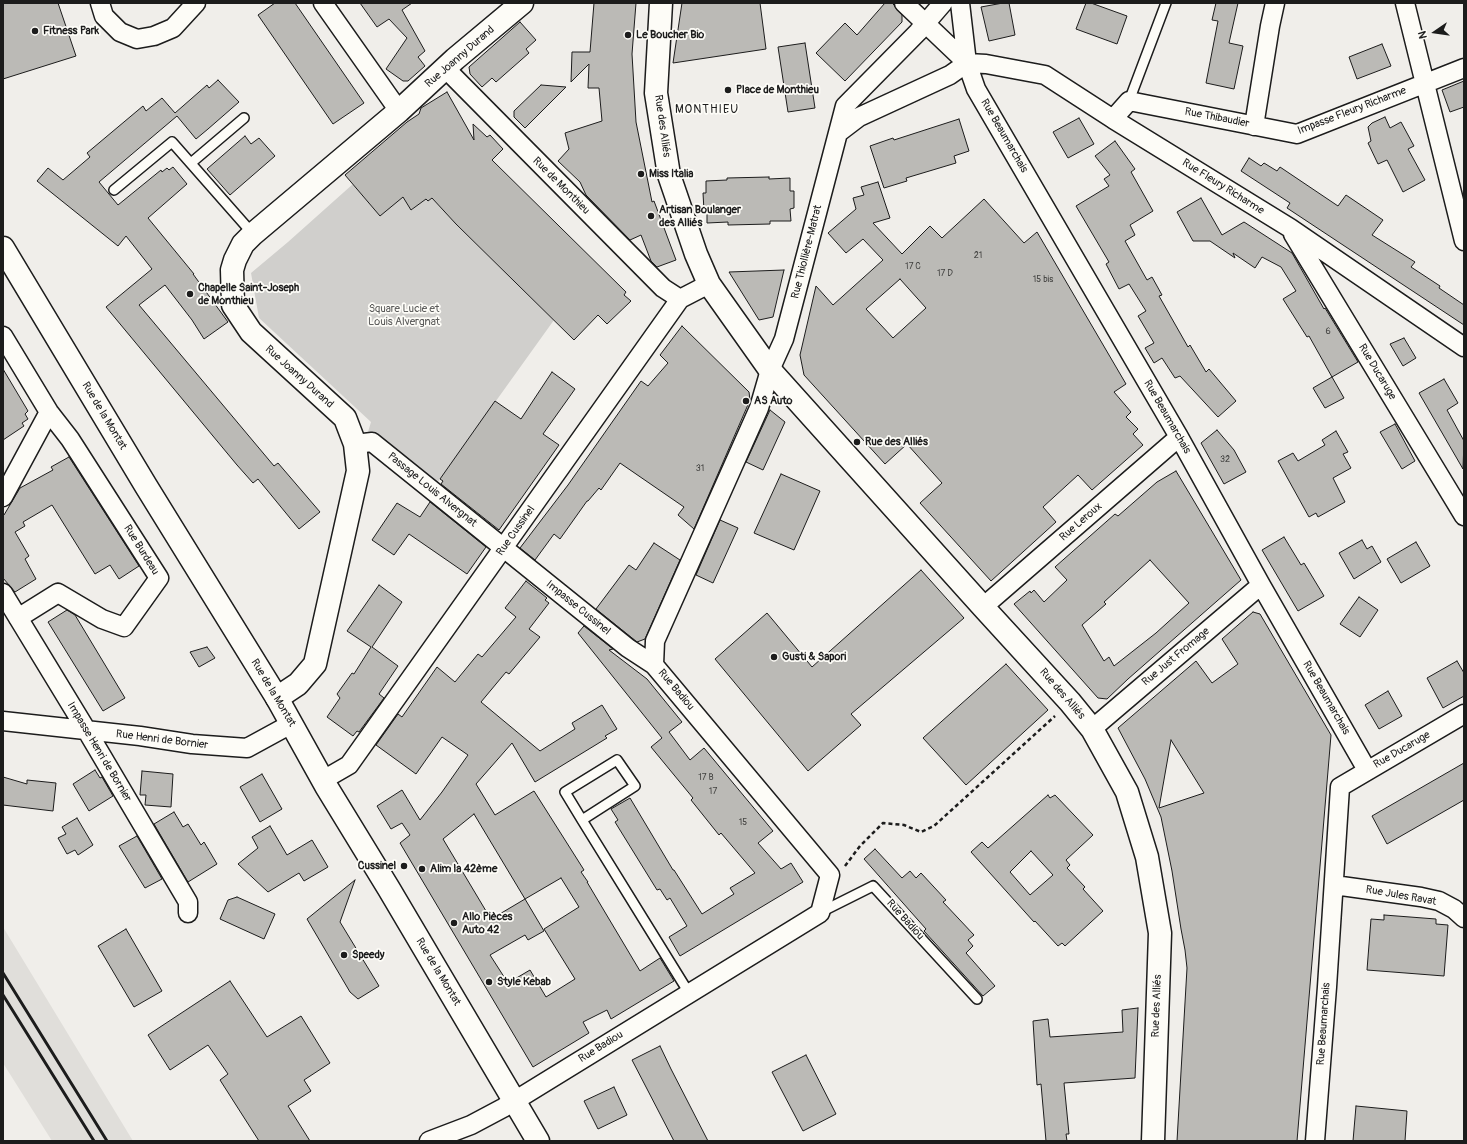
<!DOCTYPE html>
<html>
<head>
<meta charset="utf-8">
<style>
	body { margin:0 }
	#map { position:relative; width:1467px; height:1144px; overflow:hidden; background:#f0eeea; font-family:Pangolin,sans-serif }
	canvas { display:block }
	.frame { position:absolute; inset:0; border:4px solid #1c1c1c; pointer-events:none }
	.north { position:absolute; left:1415px; top:12px; width:40px; height:40px; -webkit-text-stroke:3px #fdfcf7; paint-order:stroke; rotate:257deg; font-size:11px; font-weight:700; line-height:16px; text-align:center; color:#1c1c1c }
	.north::after { content:''; display:block; margin:auto; width:14px; height:18px; background:#1c1c1c; clip-path:polygon(50% 0,100% 100%,50% 72%,0 100%) }
</style>
</head>
<body>
<div id="map">
<canvas width="1467" height="1144"></canvas>
<div class="frame"></div>
<div class="north">N</div>
</div>
<script>
const g = document.querySelector('canvas').getContext('2d');
g.lineJoin = 'round';
function paint(path, color) {
  g.fillStyle = color;
  g.fill(path, 'evenodd');
}
function poly(rows) {
  const path = new Path2D();
  for (const r of rows) {
    path.moveTo(r[0], r[1]);
    for (let i = 2; i < r.length; i += 2) path.lineTo(r[i], r[i + 1]);
  }
  return path;
}
function stroke(path, color, width, dash) {
  g.strokeStyle = color;
  g.lineWidth = width;
  g.lineCap = dash ? 'butt' : 'round';
  g.setLineDash(dash || []);
  g.stroke(path);
}
function drawText(font, color, halo, rows, align = 'center') {
  g.font = font + ' Pangolin,sans-serif';
  g.lineWidth = 3.5;
  g.setLineDash([]);
  g.textBaseline = 'middle';
  g.strokeStyle = halo;
  g.fillStyle = color;
  for (const [text, x, y, turn = 0] of rows) {
    g.save();
    g.translate(x, y);
    g.rotate((+turn || 0) * Math.PI / 180);
    g.textAlign = isNaN(turn) ? turn : align;
    if (halo) g.strokeText(text, 0, 0);
    g.fillText(text, 0, 0);
    g.restore();
  }
}
paint(poly([
	[3,927,133,1141,52,1141,3,1063]
]), '#e0deda');
paint(poly([
	[353,184,380,216,402,195,412,210,425,198,428,201,432,198,457,225,554,320,435,486,368,432,371,422,259,318,251,273,288,242]
]), '#d0cfcc');
const building = poly([
	[3,3,58,3,76,56,3,79,3,3],
	[275,3,295,3,364,103,333,124,258,15,275,3],
	[360,3,412,3,402,10,425,51,418,57,425,66,408,81,403,81,386,69,407,38,389,19,377,27,360,3],
	[594,3,636,3,632,54,636,122,652,202,654,201,676,260,657,267,651,261,641,235,630,240,586,195,580,182,558,161,569,149,565,133,602,121,599,88,588,88,589,64,571,82,572,52,590,52,594,3],
	[682,3,760,3,766,49,673,63,682,3],
	[885,3,892,3,894,5,897,10,902,15,902,22,845,81,816,53,845,23,857,35,885,3],
	[1003,3,1009,3,1015,35,989,41,981,7,1003,3],
	[1086,3,1091,3,1127,16,1117,44,1076,29,1086,3],
	[1216,3,1238,3,1229,43,1243,46,1234,89,1206,83,1218,21,1212,20,1216,3],
	[520,22,536,40,526,49,529,53,496,82,492,78,482,87,470,74,469,67,520,22],
	[805,43,815,108,788,112,778,47,805,43],
	[1382,44,1391,66,1357,79,1349,57,1382,44],
	[218,80,239,102,208,129,196,139,177,116,99,182,118,205,161,170,162,172,167,168,169,170,173,167,187,184,148,218,194,274,193,274,228,322,204,339,192,320,165,285,139,305,274,466,278,463,320,512,299,529,258,479,253,483,237,465,106,307,152,269,126,236,118,246,37,181,48,168,63,180,90,157,87,153,143,106,146,111,162,98,175,113,207,85,209,88,218,80],
	[1464,81,1464,107,1450,112,1442,90,1464,81],
	[541,85,566,87,525,128,514,117,514,111,541,85],
	[447,92,474,140,473,124,487,137,490,135,503,149,492,160,626,292,624,295,631,301,607,324,598,315,574,340,456,224,432,198,428,201,426,199,411,210,403,197,380,216,345,175,407,122,419,114,421,108,447,92],
	[1385,117,1390,128,1401,122,1414,146,1408,149,1425,180,1403,192,1387,160,1378,164,1368,143,1371,141,1368,127,1372,123,1385,117],
	[1079,118,1094,144,1068,158,1053,132,1079,118],
	[959,119,969,151,954,156,956,163,906,178,907,181,884,188,870,146,893,138,894,140,959,119],
	[245,136,251,144,259,138,275,156,230,195,207,169,245,136],
	[1115,141,1135,169,1131,172,1153,211,1130,225,1135,235,1125,241,1147,280,1152,277,1162,295,1159,296,1188,347,1190,345,1206,372,1209,369,1236,401,1218,417,1180,376,1175,378,1162,358,1154,363,1145,348,1154,343,1138,316,1146,311,1129,284,1119,289,1106,264,1109,262,1076,206,1109,186,1104,179,1110,175,1095,156,1115,141],
	[1249,158,1261,166,1264,163,1277,171,1280,167,1338,206,1346,195,1383,220,1372,235,1415,262,1411,267,1440,286,1439,288,1464,305,1464,325,1287,208,1290,203,1241,171,1249,158],
	[769,177,769,179,790,178,790,191,794,191,794,208,790,209,791,221,770,221,770,224,728,225,728,222,707,223,707,212,704,211,703,193,706,193,706,181,727,180,727,178,769,177],
	[878,182,890,218,873,223,902,254,930,226,942,238,984,199,1024,243,1037,232,1126,384,1114,392,1131,412,1126,417,1138,429,1133,434,1143,445,1092,490,1078,475,1043,507,1056,522,991,581,920,503,942,483,907,444,885,464,804,375,800,355,816,286,833,305,883,260,863,239,846,253,828,233,856,209,853,198,864,195,861,187,878,182],
	[900,279,926,308,893,338,866,309,900,279],
	[1201,198,1222,235,1244,222,1292,253,1324,309,1325,308,1358,362,1332,377,1309,336,1307,337,1283,299,1296,291,1281,267,1262,257,1255,268,1233,253,1235,258,1210,241,1193,241,1177,212,1201,198],
	[784,270,773,317,759,320,729,272,784,270],
	[682,326,749,392,750,400,694,529,678,515,684,507,620,463,601,490,599,488,588,501,587,501,560,539,554,534,535,560,520,548,568,485,641,381,648,386,668,363,660,355,682,326],
	[1404,338,1416,358,1403,366,1390,344,1404,338],
	[3,369,28,411,25,414,28,419,22,423,24,426,3,440,3,369],
	[552,372,575,389,543,434,559,445,499,530,441,484,443,481,440,479,495,401,521,419,552,372],
	[1332,377,1344,398,1325,408,1313,388,1332,377],
	[1444,379,1458,403,1447,410,1464,441,1463,469,1419,393,1444,379],
	[770,410,785,422,763,470,746,462,770,410],
	[1395,424,1415,461,1402,469,1380,432,1395,424],
	[1217,430,1234,450,1246,472,1224,484,1201,443,1217,430],
	[1336,431,1348,452,1343,454,1351,468,1333,478,1345,502,1318,517,1316,513,1309,517,1278,461,1293,453,1298,461,1325,445,1322,440,1336,431],
	[69,457,139,566,119,579,110,565,95,574,52,505,23,522,25,526,15,532,29,556,25,559,36,579,15,592,3,578,3,514,4,515,20,488,53,470,51,467,69,457],
	[1176,471,1241,580,1128,679,1107,699,1098,698,1014,604,1030,591,1031,593,1034,590,1044,602,1067,580,1055,567,1115,514,1118,516,1157,482,1176,471],
	[1150,560,1189,603,1156,633,1114,666,1109,657,1104,661,1082,625,1106,604,1104,602,1150,560],
	[781,474,820,491,794,550,754,533,781,474],
	[430,502,486,547,467,574,409,534,394,555,372,540,397,503,420,517,430,502],
	[720,520,738,528,713,583,696,575,720,520],
	[1284,537,1301,565,1304,563,1324,596,1298,611,1262,550,1284,537],
	[1362,540,1367,549,1372,546,1381,562,1354,579,1339,553,1362,540],
	[1416,542,1430,566,1401,583,1387,559,1416,542],
	[654,543,680,560,645,639,637,642,596,609,629,565,636,570,654,543],
	[921,570,964,618,851,714,861,725,808,771,715,659,767,613,812,667,921,570],
	[526,581,547,598,545,600,549,603,529,629,540,637,509,674,506,672,481,702,540,751,575,729,572,723,602,705,617,729,605,736,607,738,535,782,512,743,476,784,495,815,534,791,584,870,581,872,588,882,587,882,640,971,660,958,674,981,611,1019,607,1010,583,1022,589,1033,533,1067,400,843,410,835,402,823,391,829,377,806,402,790,420,820,442,792,468,755,442,737,416,774,376,745,398,714,402,717,437,667,455,682,478,654,482,657,516,617,505,608,526,581],
	[474,814,525,899,498,915,486,911,443,839,474,814],
	[561,878,579,907,544,929,575,979,546,997,530,970,508,983,490,955,525,935,528,940,544,931,525,899,561,878],
	[379,585,402,602,372,647,398,666,379,694,384,698,359,732,357,731,353,736,327,717,340,698,337,694,352,673,354,674,371,647,347,631,379,585],
	[1359,597,1378,610,1360,637,1340,624,1359,597],
	[67,610,75,615,125,698,103,711,48,622,67,610],
	[1253,612,1260,614,1331,735,1297,1141,1177,1141,1187,968,1185,950,1181,929,1172,871,1161,817,1145,779,1118,728,1196,661,1212,683,1238,664,1222,639,1253,612],
	[1171,740,1204,793,1159,808,1171,740],
	[584,626,613,649,609,650,647,679,682,722,669,732,690,760,704,748,773,831,758,843,781,869,791,863,803,882,680,956,669,937,687,926,670,898,667,900,660,889,657,890,615,822,618,820,611,809,630,798,673,870,674,870,702,914,734,894,730,888,755,873,721,833,719,835,691,800,693,798,651,747,662,738,578,633,584,626],
	[207,647,215,658,199,667,190,652,207,647],
	[1457,661,1464,673,1464,696,1443,708,1427,678,1457,661],
	[1006,664,1048,710,966,785,923,738,1006,664],
	[1388,691,1402,716,1379,729,1365,705,1388,691],
	[1464,763,1464,800,1387,844,1372,816,1464,763],
	[95,770,100,778,102,777,113,796,89,811,73,784,95,770],
	[142,771,173,774,171,807,145,805,146,795,140,795,142,771],
	[262,774,282,809,260,822,240,787,262,774],
	[3,777,27,784,27,780,56,783,53,811,3,805,3,777],
	[1048,795,1050,798,1055,795,1093,835,1066,860,1070,865,1067,868,1085,887,1083,889,1103,911,1065,946,1062,943,1058,946,1035,921,1034,922,971,852,982,842,988,848,1048,795],
	[1031,851,1053,875,1030,895,1010,872,1031,851],
	[174,812,183,827,188,824,201,845,204,842,217,864,188,882,154,824,174,812],
	[77,818,93,845,78,855,75,850,67,854,58,838,66,834,62,827,77,818],
	[270,826,287,855,312,840,328,867,304,881,299,873,268,892,238,864,258,848,252,837,270,826],
	[137,836,162,879,145,888,119,846,137,836],
	[875,849,902,878,910,871,916,878,921,873,946,900,943,902,974,935,968,940,973,946,966,953,995,986,983,996,924,931,926,929,864,859,875,849],
	[355,880,340,922,379,986,358,999,350,992,307,919,355,880],
	[237,897,275,914,264,939,220,919,228,900,237,897],
	[1384,915,1436,919,1436,924,1448,925,1444,976,1367,970,1371,919,1384,920,1384,915],
	[126,929,162,991,134,1007,98,946,126,929],
	[230,981,267,1037,301,1016,330,1063,304,1080,311,1091,288,1106,310,1141,259,1141,220,1080,228,1074,208,1045,170,1070,148,1035,230,981],
	[1138,1008,1135,1078,1064,1083,1069,1134,1066,1134,1067,1141,1046,1141,1041,1084,1037,1085,1033,1021,1048,1019,1050,1037,1123,1032,1122,1010,1138,1008],
	[660,1046,671,1069,708,1141,674,1141,632,1060,660,1046],
	[806,1055,836,1114,803,1131,772,1072,806,1055],
	[614,1087,627,1115,598,1129,584,1101,614,1087],
	[1356,1106,1407,1111,1405,1141,1353,1141,1356,1106]
]);
paint(building, '#bbbab6');
stroke(building, '#1c1c1c', 1);
const service = poly([
	[1129,101,1166,3],
	[191,163,244,118],
	[114,190,172,142,253,234],
	[582,820,635,786,617,760,565,792,582,820,689,993],
	[821,912,873,886,977,999]
]);
const minor = poly([
	[100,3,104,16,120,32,137,39,154,36,173,28,196,3],
	[323,3,399,111],
	[904,3,967,63],
	[960,3,967,63,976,89,1179,437,1261,585,1367,770],
	[1405,3,1464,241],
	[967,63,986,64,1045,75,1113,119,1290,228,1464,347],
	[445,68,663,288,680,299],
	[1113,119,1129,101,1297,134,1464,68],
	[1254,126,1270,26,1275,3],
	[838,133,859,117,950,75,967,63],
	[1293,234,1464,516],
	[3,336,49,412,70,439,159,578,124,627,102,619,58,593,18,618],
	[355,444,372,442,628,648,654,665,830,875,820,913,503,1108,471,1125,429,1141],
	[3,497,49,412],
	[3,593,87,731,188,902,188,913],
	[983,607,1179,437],
	[654,665,655,641,759,408,770,370,784,339,845,106,918,32,943,3],
	[3,721,140,736,192,744,247,748,291,724],
	[1092,729,1261,585],
	[323,780,349,765,680,299,709,284],
	[1334,885,1421,897,1439,901,1454,909,1464,918],
	[1315,1141,1327,987,1340,787,1464,714]
]);
const tertiary = poly([
	[661,3,656,93,669,175,696,254,709,284,770,370,983,607,1070,702,1092,729,1127,792,1147,857,1160,933,1153,1141],
	[277,698,298,684,315,664,358,471,355,444,345,418,251,332,233,305,232,270,235,260,243,244,253,234,399,111,455,59,522,3]
]);
const secondary = poly([
	[3,248,146,486,277,698,326,786,389,889,538,1141]
]);
stroke(service, '#1c1c1c', 12);
stroke(minor, '#1c1c1c', 21);
stroke(tertiary, '#1c1c1c', 25);
stroke(secondary, '#1c1c1c', 25);
stroke(poly([
	[845,866,860,846,883,823,904,825,921,832,934,826,1055,716]
]), '#1c1c1c', 2.5, [4, 3]);
stroke(service, '#fdfcf7', 9);
stroke(minor, '#fdfcf7', 18);
stroke(tertiary, '#fdfcf7', 22);
stroke(secondary, '#fdfcf7', 22);
stroke(poly([
	[3,973,107,1141],
	[3,995,94,1141]
]), '#1c1c1c', 3);
for (const [x, y, r, color] of [
	[35,31,4,"#1c1c1c"],
	[628,35,4,"#1c1c1c"],
	[728,90,4,"#1c1c1c"],
	[641,174,4,"#1c1c1c"],
	[651,216,4,"#1c1c1c"],
	[190,294,4,"#1c1c1c"],
	[746,401,4,"#1c1c1c"],
	[857,442,4,"#1c1c1c"],
	[774,657,4,"#1c1c1c"],
	[404,866,4,"#1c1c1c"],
	[422,869,4,"#1c1c1c"],
	[454,923,4,"#1c1c1c"],
	[344,955,4,"#1c1c1c"],
	[489,982,4,"#1c1c1c"]
]) {
  const dot = new Path2D();
  dot.arc(x, y, r, 0, 2 * Math.PI);
  g.fillStyle = color;
  g.fill(dot);
  stroke(dot, '#fdfcf7', 1.5);
}
drawText('9px', '#444442', null, [
	["21",978,256],
	["17 C",913,267],
	["17 D",945,274],
	["15 bis",1043,280],
	["6",1328,332],
	["32",1225,460],
	["31",700,469],
	["17 B",706,778],
	["17",713,792],
	["15",743,823]
]);
drawText('bold 11px', '#1c1c1c', '#fdfcf7', [
	["Fitness Park",43,31],
	["Le Boucher Bio",636,35],
	["Place de Monthieu",736,90],
	["Miss Italia",649,174],
	["Artisan Boulanger",659,210],
	["des Alliés",659,223],
	["Chapelle Saint-Joseph",198,288],
	["de Monthieu",198,301],
	["AS Auto",754,401],
	["Rue des Alliés",865,442],
	["Gusti & Sapori",782,657],
	["Cussinel",396,866,"right"],
	["Alim la 42ème",430,869],
	["Allo Pièces",462,917],
	["Auto 42",462,930],
	["Speedy",352,955],
	["Style Kebab",497,982]
], 'left');
drawText('11px', '#1c1c1c', '#fdfcf7', [
	["Rue Joanny Durand",460,57,-41],
	["Impasse Fleury Richarme",1352,111,-21],
	["Rue Thibaudier",1217,118,11],
	["Rue des Alliés",662,126,82],
	["Rue Beaumarchais",1004,136,60],
	["Rue de Monthieu",561,186,45],
	["Rue Fleury Richarme",1223,187,32],
	["Rue Thiollière-Matrat",807,252,-76],
	["Rue Ducaruge",1377,372,59],
	["Rue Joanny Durand",299,377,42],
	["Rue de la Montat",104,416,59],
	["Rue Beaumarchais",1167,417,60],
	["Passage Louis Alvergnat",432,490,39],
	["Rue Leroux",1081,522,-41],
	["Rue Cussinel",516,531,-55],
	["Rue Burdeau",141,550,58],
	["Impasse Cussinel",578,608,39],
	["Rue Just Fromage",1176,657,-40],
	["Rue Badiou",676,690,50],
	["Rue de la Montat",273,693,59],
	["Rue des Alliés",1062,694,49],
	["Rue Beaumarchais",1326,698,60],
	["Rue Henri de Bornier",162,740,7],
	["Rue Ducaruge",1402,750,-30],
	["Impasse Henri de Bornier",99,752,59],
	["Rue Jules Ravat",1401,896,10],
	["Rue Badiou",905,920,48],
	["Rue de la Montat",438,972,59],
	["Rue des Alliés",1157,1006,-88],
	["Rue Beaumarchais",1324,1024,-86],
	["Rue Badiou",601,1047,-32]
]);
drawText('11px', '#5b5b5a', '#fdfcf7', [
	["Square Lucie et",404,309],
	["Louis Alvergnat",404,322]
]);
g.letterSpacing = '1px';
drawText('12px', '#1c1c1c', '#fdfcf7', [
	["MONTHIEU",707,110]
]);
g.letterSpacing = '0px';
</script>
</body>
</html>
